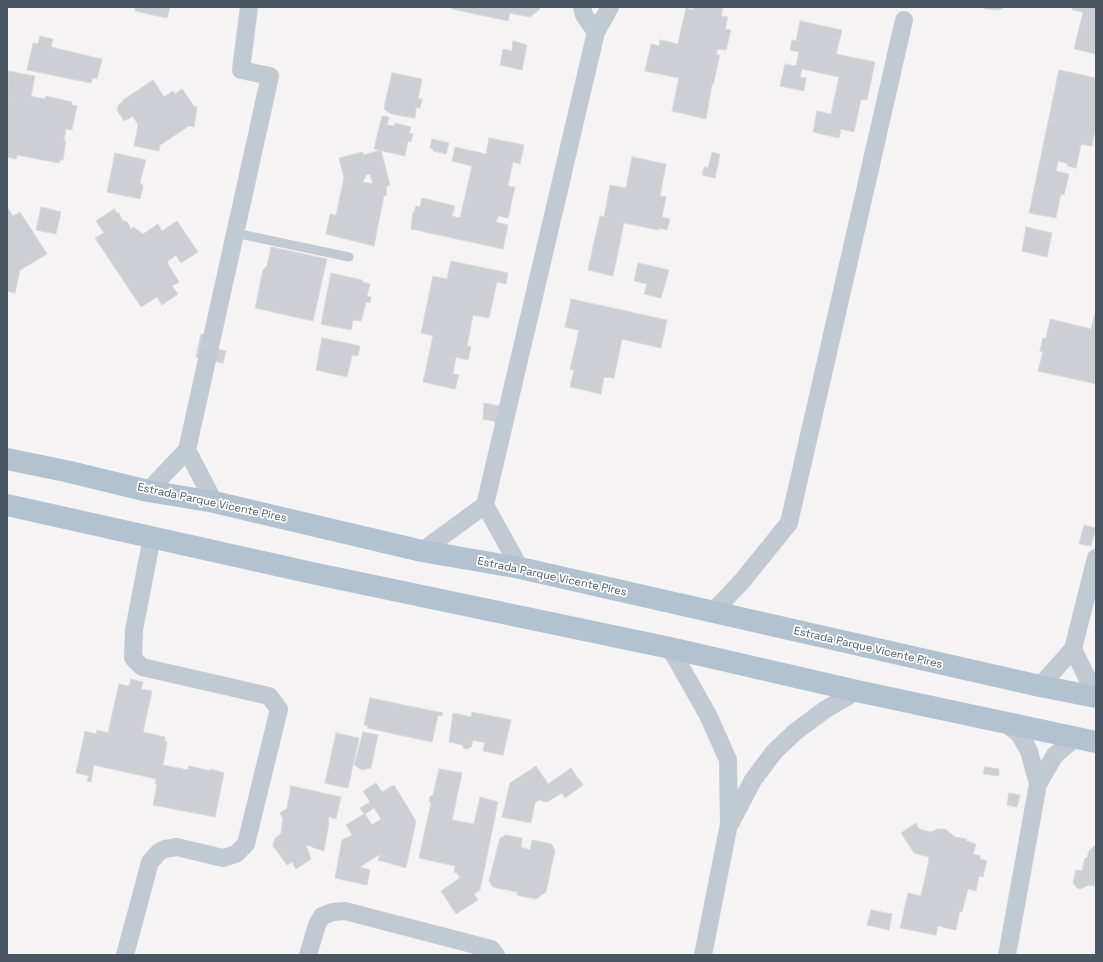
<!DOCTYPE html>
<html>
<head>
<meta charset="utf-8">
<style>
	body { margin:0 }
	#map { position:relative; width:1103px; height:962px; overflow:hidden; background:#f5f3f3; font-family:"Space Grotesk",sans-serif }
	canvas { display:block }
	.frame { position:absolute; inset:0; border:8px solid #4a5661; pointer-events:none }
</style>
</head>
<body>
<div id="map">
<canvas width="1103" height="962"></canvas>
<div class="frame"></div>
</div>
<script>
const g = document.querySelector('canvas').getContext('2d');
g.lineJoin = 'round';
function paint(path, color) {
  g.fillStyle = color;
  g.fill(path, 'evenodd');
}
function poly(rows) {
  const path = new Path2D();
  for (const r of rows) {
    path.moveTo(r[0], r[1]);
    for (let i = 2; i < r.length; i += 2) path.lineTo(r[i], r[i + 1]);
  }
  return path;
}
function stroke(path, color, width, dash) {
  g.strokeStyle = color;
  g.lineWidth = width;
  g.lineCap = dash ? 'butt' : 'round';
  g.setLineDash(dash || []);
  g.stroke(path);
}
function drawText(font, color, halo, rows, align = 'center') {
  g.font = font + ' "Space Grotesk",sans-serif';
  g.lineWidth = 3.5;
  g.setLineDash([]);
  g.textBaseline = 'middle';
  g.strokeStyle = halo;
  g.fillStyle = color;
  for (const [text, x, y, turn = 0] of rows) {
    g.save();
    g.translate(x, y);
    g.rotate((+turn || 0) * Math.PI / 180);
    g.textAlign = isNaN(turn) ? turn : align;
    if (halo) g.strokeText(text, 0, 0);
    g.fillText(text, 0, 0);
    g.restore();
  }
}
const building = poly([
	[135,7,170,7,167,18,135,11,135,7],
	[452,7,540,7,539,10,530,17,510,13,508,21,452,9,452,7],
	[693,7,723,7,721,16,728,17,725,29,731,30,726,50,718,49,717,51,716,55,720,55,713,85,712,84,706,119,672,111,679,78,645,71,651,44,659,46,660,40,678,44,686,8,693,10,693,7],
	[984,7,1004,7,1000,10,985,9,984,7],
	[1073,7,1096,7,1096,54,1074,49,1083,12,1072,10,1073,7],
	[800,21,842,30,836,54,875,62,867,100,861,99,854,132,841,129,839,138,813,132,817,111,831,114,839,77,802,69,800,77,806,78,804,91,780,86,785,64,796,66,799,52,790,50,792,40,796,41,800,21],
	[40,36,53,39,51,47,102,59,97,79,93,78,91,83,27,70,33,43,38,44,40,36],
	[513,41,527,45,522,70,500,65,503,49,512,51,513,41],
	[1059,70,1096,78,1096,125,1092,146,1081,144,1076,168,1067,166,1068,164,1058,161,1056,171,1069,174,1064,195,1061,194,1056,218,1029,213,1059,70],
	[8,71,35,76,31,96,45,99,46,96,72,102,72,105,77,106,72,130,66,129,64,141,66,141,63,160,60,160,59,163,17,155,16,159,7,157,8,71],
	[392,73,422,79,418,99,422,99,420,108,416,108,415,118,391,114,385,110,384,108,392,73],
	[153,80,164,97,173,91,175,94,182,89,194,106,197,107,194,127,189,126,160,145,159,151,134,146,138,125,133,116,124,121,117,110,119,104,123,102,123,100,153,80],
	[382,116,389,117,387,125,395,126,395,123,411,127,409,133,413,134,411,142,408,141,405,156,374,149,382,116],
	[489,138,524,145,520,164,513,162,508,186,515,187,508,218,498,216,496,222,508,225,503,249,411,229,413,212,414,212,416,206,420,207,422,198,455,206,452,216,460,218,472,166,452,161,455,147,486,154,489,138],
	[432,139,449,143,446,154,433,151,433,149,430,148,432,139],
	[381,150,390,185,387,186,386,196,384,195,374,246,326,234,330,214,336,215,344,178,339,158,363,152,363,155,381,150],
	[370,174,373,184,363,182,366,175,370,174],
	[712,152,720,154,715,178,702,175,704,167,708,168,712,152],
	[115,153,146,160,140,182,143,186,140,199,107,192,115,153],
	[632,157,666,164,660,196,666,197,662,217,670,219,667,230,659,228,659,230,624,223,613,276,588,270,600,216,604,217,610,185,626,188,632,157],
	[7,207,13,216,20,212,47,254,20,270,15,293,7,291,7,207],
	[41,207,61,212,56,234,36,230,41,207],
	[114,209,118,214,119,213,123,222,123,220,128,223,131,230,133,227,143,234,158,224,162,231,177,221,198,252,181,263,176,255,167,262,179,282,172,286,178,294,162,305,157,297,141,307,95,238,104,233,96,221,114,209],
	[1026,227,1052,233,1047,257,1022,251,1026,227],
	[271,247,327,259,313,321,255,308,263,270,267,266,271,247],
	[451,261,508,273,506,284,497,282,489,318,473,315,467,346,471,347,468,360,456,357,453,374,459,375,455,389,423,382,433,336,421,333,433,276,447,279,451,261],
	[638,263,669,270,661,298,644,294,647,284,634,281,638,263],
	[331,273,362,280,362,282,370,284,367,296,371,297,370,303,366,302,361,321,353,320,351,330,321,324,331,273],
	[571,299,667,320,661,348,622,339,614,378,604,377,601,394,570,387,574,370,570,369,579,330,565,327,571,299],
	[1096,309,1096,384,1038,371,1043,352,1040,351,1043,338,1046,338,1050,319,1091,329,1096,309],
	[201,334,217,338,214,348,226,351,223,363,196,357,201,334],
	[322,338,360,346,358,356,352,355,347,377,316,370,322,338],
	[484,403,505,407,502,423,483,419,484,403],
	[1084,525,1096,528,1091,546,1079,544,1084,525],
	[131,679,143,682,141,689,152,691,143,732,165,737,165,741,167,742,163,765,188,770,189,766,211,771,211,769,224,773,215,817,153,805,157,784,155,784,156,779,94,765,91,782,87,781,89,776,76,773,85,731,96,734,97,730,108,733,119,684,129,686,131,679],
	[370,698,443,713,442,716,438,715,432,742,367,728,368,726,364,725,370,698],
	[472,712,511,720,503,755,483,751,485,743,473,740,471,747,467,749,463,748,463,745,449,742,453,713,471,717,472,712],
	[363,732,378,735,371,768,362,770,354,765,363,732],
	[336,733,359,738,348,788,325,783,336,733],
	[536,766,548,784,571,768,583,785,565,798,562,793,547,802,539,800,535,803,531,823,502,817,510,783,536,766],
	[985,767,999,769,999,776,983,774,985,767],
	[439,769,462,773,452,820,474,824,480,797,498,802,480,890,474,894,478,900,456,914,441,891,460,878,457,873,454,872,455,866,419,858,431,803,429,801,430,796,433,795,439,769],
	[376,783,382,792,394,785,416,821,406,868,378,860,380,854,360,867,370,870,367,885,335,878,342,840,352,835,346,825,364,814,360,808,370,802,363,791,376,783],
	[374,808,381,819,372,825,365,814,374,808],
	[291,786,341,797,336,819,329,817,328,822,329,823,324,851,306,845,311,859,296,869,292,862,287,865,273,846,275,838,281,834,283,819,280,813,287,808,291,786],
	[1009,793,1020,795,1017,807,1007,805,1009,793],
	[916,823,919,829,931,832,938,829,945,829,955,837,967,839,966,841,976,844,973,854,980,856,980,859,987,861,983,877,979,876,976,891,968,889,962,912,960,911,956,930,938,926,936,935,900,928,908,893,921,896,929,860,929,857,914,853,901,833,916,823],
	[506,835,522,838,521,847,530,850,532,840,551,844,555,850,546,892,536,899,517,895,517,892,493,887,489,881,500,838,506,835],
	[1096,844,1096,886,1089,885,1080,889,1077,888,1073,883,1076,870,1082,871,1085,858,1087,858,1089,851,1096,844],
	[871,910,892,914,889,930,867,925,871,910]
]);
paint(building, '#cdcfd5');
stroke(building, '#d7d9de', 1);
stroke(poly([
	[235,233,349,257]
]), '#c1cad2', 9);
stroke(poly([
	[582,7,584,15,596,32],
	[187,450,214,502],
	[148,491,187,450,270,76,241,70,249,7],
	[422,551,485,505],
	[520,568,485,505,596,32,610,7],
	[712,613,743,580,789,523,904,20],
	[670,648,708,715,728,760,729,824,703,955],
	[1073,649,1096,696],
	[1040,686,1073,649,1096,558],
	[1007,724,1020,735,1029,751,1038,784],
	[730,824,753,780,774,752,795,732,826,709,857,691],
	[125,955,150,862,159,852,165,849,177,847,223,858,236,854,246,844,279,709,269,696,142,667,133,658,134,630,152,537],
	[308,955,317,925,322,916,333,912,345,911,491,949,496,955],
	[1007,955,1038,784,1055,755,1075,738]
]), '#c1cad2', 18);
stroke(poly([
	[7,459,70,472,148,491,214,502,422,551,520,568,1040,686,1096,697],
	[7,505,312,573,670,648,857,691,1096,742]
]), '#b3c2d1', 22);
drawText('11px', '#4a5661', '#fff', [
	["Estrada Parque Vicente Pires",212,503,12],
	["Estrada Parque Vicente Pires",552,577,12],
	["Estrada Parque Vicente Pires",868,648,13]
]);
</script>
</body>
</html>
